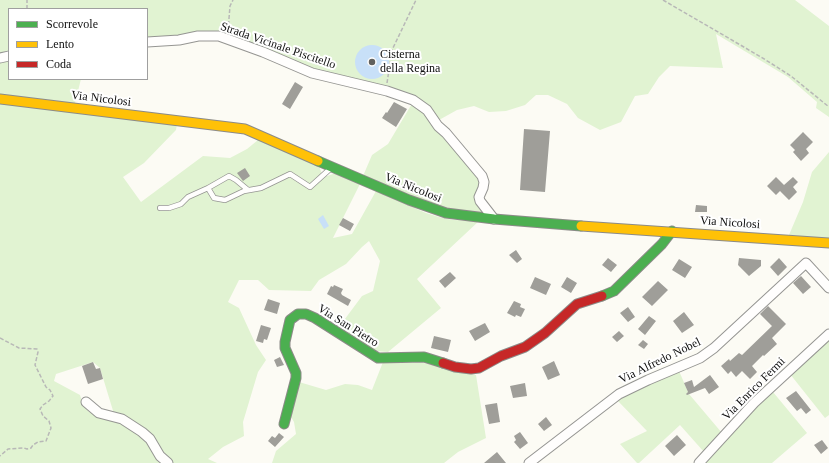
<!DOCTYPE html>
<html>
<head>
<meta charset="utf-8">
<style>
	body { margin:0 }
	#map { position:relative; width:829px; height:463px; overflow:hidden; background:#fcfbf4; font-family:"Times New Roman",serif }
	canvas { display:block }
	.legend { position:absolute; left:8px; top:8px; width:140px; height:72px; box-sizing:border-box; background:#fff; border:1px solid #9f9f9f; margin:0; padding:5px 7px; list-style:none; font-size:12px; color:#0e0e0e }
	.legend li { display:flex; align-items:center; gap:8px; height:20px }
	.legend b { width:20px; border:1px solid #9f9f9f }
</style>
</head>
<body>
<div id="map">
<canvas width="829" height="463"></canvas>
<ul class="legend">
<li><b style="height:5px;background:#4caf50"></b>Scorrevole</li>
<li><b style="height:5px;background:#ffc107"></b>Lento</li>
<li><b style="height:5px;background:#c62828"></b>Coda</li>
</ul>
</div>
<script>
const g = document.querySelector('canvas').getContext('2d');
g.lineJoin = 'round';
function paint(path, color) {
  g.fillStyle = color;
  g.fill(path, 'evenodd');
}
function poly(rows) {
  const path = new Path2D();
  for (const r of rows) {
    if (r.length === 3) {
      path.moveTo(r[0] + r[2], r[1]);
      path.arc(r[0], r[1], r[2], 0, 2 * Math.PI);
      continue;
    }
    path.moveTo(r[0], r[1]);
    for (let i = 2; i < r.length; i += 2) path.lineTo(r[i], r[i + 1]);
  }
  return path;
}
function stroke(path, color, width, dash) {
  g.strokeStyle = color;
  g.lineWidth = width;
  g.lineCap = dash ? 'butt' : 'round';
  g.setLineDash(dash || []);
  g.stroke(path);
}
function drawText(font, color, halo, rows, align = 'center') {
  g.font = font + ' "Times New Roman",serif';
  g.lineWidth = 4;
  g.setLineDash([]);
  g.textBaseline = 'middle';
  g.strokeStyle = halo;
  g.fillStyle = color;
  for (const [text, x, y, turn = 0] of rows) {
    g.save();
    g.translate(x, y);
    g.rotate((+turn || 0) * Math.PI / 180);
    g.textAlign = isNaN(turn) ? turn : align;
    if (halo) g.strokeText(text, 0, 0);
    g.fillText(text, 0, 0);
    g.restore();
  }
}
paint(poly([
	[0,0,795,0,829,26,829,117,816,108,817,102,788,77,716,34,723,68,670,66,659,77,648,94,635,96,621,122,600,130,578,118,567,104,548,95,536,95,525,105,506,111,489,112,474,106,457,110,439,120,414,97,406,92,321,71,200,33,147,38,147,9,9,9,9,51,0,53],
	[9,60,9,79,81,79,75,103,0,94,0,63],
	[413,102,426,112,479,176,487,215,445,209,363,176,372,155,388,144],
	[0,103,177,124,176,130,144,163,123,177,141,202,203,156,230,158,247,149,258,140,319,166,322,174,327,176,336,173,360,184,333,238,352,234,376,191,426,213,439,217,453,220,479,221,417,279,441,308,388,352,376,351,339,327,362,296,373,291,380,261,369,241,362,247,346,264,319,280,311,291,269,290,258,280,239,280,228,302,239,308,256,345,266,360,258,372,243,422,244,436,223,447,208,459,217,463,173,463,166,458,152,438,141,428,114,414,100,368,93,362,56,374,54,381,80,395,83,405,89,412,98,416,126,424,140,433,147,439,158,457,165,463,0,463],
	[829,152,829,239,789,235,803,202,812,172],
	[829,339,829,415,825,418,790,374],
	[383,362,424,363,476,375,486,438,458,452,444,463,272,463,276,451,296,434,294,422,291,417,299,382,326,390,345,384,358,385,372,390],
	[679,371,689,394,722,433,704,452,680,425,639,463,637,463,620,444,647,431,617,400,625,395],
	[773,392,807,433,772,463,704,463,757,406]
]), '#e1f3d2');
paint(poly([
	[372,62,17],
	[323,215,329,226,324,229,318,219]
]), '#c8e0f8');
paint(poly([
	[295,82,303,87,290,109,282,104],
	[394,102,407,109,396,127,382,118,386,112,387,113],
	[524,129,550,131,545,192,520,190],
	[803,132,813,142,806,149,809,153,801,161,793,152,795,150,790,145],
	[245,168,250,176,243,181,237,173],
	[776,177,784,185,793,177,798,182,793,187,797,192,789,200,780,191,776,195,767,186],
	[696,205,707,206,707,212,695,212],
	[343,218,354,224,350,231,339,225],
	[516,250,522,259,517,263,509,255],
	[608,258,617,265,611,272,602,265],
	[739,258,761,260,761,266,749,276,738,265],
	[779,258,787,267,778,276,770,267],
	[679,259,692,267,685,278,672,270],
	[450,272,456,278,445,288,439,281],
	[801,276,811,287,803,294,793,283],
	[535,277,551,284,546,295,530,288],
	[567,277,577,283,571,293,561,287],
	[658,281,668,290,652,306,642,297],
	[334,285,343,289,341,293,342,295,351,300,348,306,327,294,331,286,333,287],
	[268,299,280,303,277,314,264,310],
	[514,301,521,304,520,307,525,309,521,317,516,315,515,317,507,313],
	[768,306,786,324,772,338,777,344,764,356,763,355,752,366,757,372,750,379,742,371,736,377,731,371,728,374,721,366,729,359,730,361,739,353,742,355,772,326,760,314],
	[628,307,635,317,628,322,620,313],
	[684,312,694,325,682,333,673,321],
	[649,316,656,321,645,335,638,329],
	[485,323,490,332,475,341,469,331],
	[261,325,271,328,267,340,264,339,263,343,256,341],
	[619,331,624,336,617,342,612,337],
	[434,336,451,340,448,352,431,348],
	[643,340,648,344,644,349,638,345],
	[280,357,284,365,277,367,274,360],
	[554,361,560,375,548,380,542,367],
	[93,362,96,369,100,368,103,379,88,384,82,366],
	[710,375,719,387,709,394,705,388,687,395,686,394,688,392,684,383,692,380,694,387],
	[525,383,527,396,513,398,510,386],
	[796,391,811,410,806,414,801,408,797,411,786,398],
	[497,403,500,422,489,424,485,405],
	[546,417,552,425,544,431,538,424],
	[520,432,528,443,520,449,514,442,516,440,514,436],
	[279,433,284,437,275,447,268,441,272,436,275,438],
	[677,435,686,445,674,456,665,446],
	[822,440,828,448,821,454,814,445],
	[497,452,506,463,484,463]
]), '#9f9e99');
const lane = poly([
	[248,190,236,180,229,176,208,188,214,198,225,200,244,191,261,188,290,174,310,187,331,168],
	[160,208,169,208,181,204,188,197,208,188]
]);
const street = poly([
	[147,42,179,40,198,36,219,36,263,52,312,73,387,91,413,100,427,110,438,126,446,133,482,176,484,182,483,188,479,197,480,201,494,219],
	[0,58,9,56],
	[86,402,99,413,122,419,142,432,150,439,160,456,168,463],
	[529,463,619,394,648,380,700,358,714,348,806,263,829,288],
	[699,463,754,403,829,334]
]);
const fast = poly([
	[318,161,409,200,446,213,494,219,581,226],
	[602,296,614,291,662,244,672,231],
	[284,424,296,378,296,373,285,348,285,342,290,320,298,314,306,314,315,318,378,358,424,357,443,363]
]);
const slow = poly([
	[0,99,245,129,318,161],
	[581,226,829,243]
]);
const jam = poly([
	[443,363,455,367,471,369,479,368,501,356,525,347,545,333,577,304,602,296]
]);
stroke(lane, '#959592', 6);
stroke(street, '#959592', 11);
stroke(fast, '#8c8b88', 11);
stroke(slow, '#8c8b88', 11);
stroke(jam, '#8c8b88', 11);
stroke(poly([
	[663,0,761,57,791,76,829,107],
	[27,9,27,0],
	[228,31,230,6,233,0],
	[387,83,392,50,416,0],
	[0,338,19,348,37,349,38,352,35,365,46,387,50,390,53,396,49,401,43,405,40,409,43,416,49,421,51,428,46,441,38,442,33,445,31,448,27,449,24,448,8,449,0,456]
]), '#b8b8b7', 1.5, [4, 2]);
stroke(lane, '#fffefd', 4.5);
stroke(street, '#fffefd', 9);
stroke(fast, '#4caf50', 9);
stroke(slow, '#ffc107', 9);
stroke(jam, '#c62828', 9);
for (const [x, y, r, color] of [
	[372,62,4,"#61615e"]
]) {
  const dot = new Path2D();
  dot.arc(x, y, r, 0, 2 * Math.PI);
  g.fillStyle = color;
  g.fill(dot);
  stroke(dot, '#fff', 1.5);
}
drawText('12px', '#0e0e0e', '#fff', [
	["Strada Vicinale Piscitello",278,46,19],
	["Via Nicolosi",101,99,7],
	["Via Nicolosi",413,188,22],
	["Via Nicolosi",730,223,4],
	["Via San Pietro",348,326,32],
	["Via Alfredo Nobel",660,361,-26],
	["Via Enrico Fermi",754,389,-45]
]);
drawText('12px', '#0e0e0e', '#fff', [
	["Cisterna",380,55],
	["della Regina",380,69]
], 'left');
</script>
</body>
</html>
